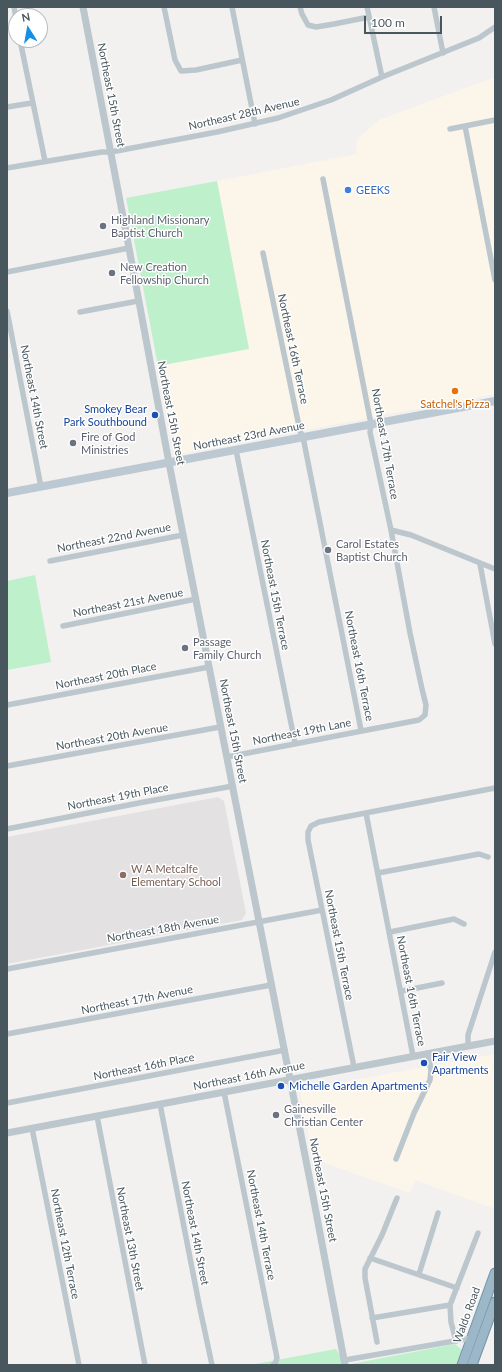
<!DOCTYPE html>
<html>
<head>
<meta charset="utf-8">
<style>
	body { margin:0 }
	#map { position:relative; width:502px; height:1372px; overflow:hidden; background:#f3f0f0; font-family:Lato,sans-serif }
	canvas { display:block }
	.frame { position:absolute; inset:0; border:8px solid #48575e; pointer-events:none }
	.north { position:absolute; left:8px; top:8px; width:40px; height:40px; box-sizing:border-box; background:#fff; border:1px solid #b6bcbf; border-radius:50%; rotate:349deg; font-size:11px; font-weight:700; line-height:16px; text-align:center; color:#48575e }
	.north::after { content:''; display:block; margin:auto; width:14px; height:18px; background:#168ee6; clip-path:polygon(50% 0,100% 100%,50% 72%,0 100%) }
	.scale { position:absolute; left:364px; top:16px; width:78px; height:18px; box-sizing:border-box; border:2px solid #48575e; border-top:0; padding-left:5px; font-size:12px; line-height:14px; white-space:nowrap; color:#48575e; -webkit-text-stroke:3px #fff; paint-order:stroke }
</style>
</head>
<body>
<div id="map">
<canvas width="502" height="1372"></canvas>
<div class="frame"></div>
<div class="north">N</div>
<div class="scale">100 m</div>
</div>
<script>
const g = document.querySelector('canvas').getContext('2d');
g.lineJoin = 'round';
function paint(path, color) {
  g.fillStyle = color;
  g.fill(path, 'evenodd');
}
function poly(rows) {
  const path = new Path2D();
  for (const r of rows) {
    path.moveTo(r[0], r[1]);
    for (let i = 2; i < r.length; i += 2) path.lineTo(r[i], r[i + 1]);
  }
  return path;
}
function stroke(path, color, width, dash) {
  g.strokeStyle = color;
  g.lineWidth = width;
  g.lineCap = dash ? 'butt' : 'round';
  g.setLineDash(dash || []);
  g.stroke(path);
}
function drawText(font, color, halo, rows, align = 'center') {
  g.font = font + ' Lato,sans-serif';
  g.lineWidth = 3;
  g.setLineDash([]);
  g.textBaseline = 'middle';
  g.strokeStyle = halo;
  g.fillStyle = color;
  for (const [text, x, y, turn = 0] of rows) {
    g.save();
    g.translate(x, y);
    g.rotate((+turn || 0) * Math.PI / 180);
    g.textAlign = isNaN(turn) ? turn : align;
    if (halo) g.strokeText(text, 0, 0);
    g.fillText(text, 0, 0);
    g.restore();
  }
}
paint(poly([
	[495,77,495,394,175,455,158,366,249,348,217,181,357,154,356,144,359,137,379,120],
	[495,1054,495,1209,415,1180,410,1193,313,1159,300,1090]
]), '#fcf5ea');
paint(poly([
	[218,797,224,801,246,913,242,920,7,964,7,837]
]), '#e4e1e3');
paint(poly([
	[217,181,249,349,158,366,126,198],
	[35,575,51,662,7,670,7,581],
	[455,1344,462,1350,457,1365,250,1365,336,1349,346,1365]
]), '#bef0cb');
const trunk = poly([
	[462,1365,495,1273],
	[472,1365,495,1302]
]);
stroke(trunk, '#7295ab', 11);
stroke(poly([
	[14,7,16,17],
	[164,7,175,60,181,71,196,70,242,60],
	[232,7,255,124],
	[300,7,302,14,308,25,316,27,334,24,369,17],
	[367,7,382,77],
	[434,7,443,53],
	[20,40,45,161],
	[7,107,32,103],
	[465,126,495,280],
	[450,129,495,120],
	[7,168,102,152,111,152,217,132,278,118,331,100,382,77,479,38,495,27],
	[263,253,300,431,303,437,361,730],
	[7,272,129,248],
	[7,311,41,487],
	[80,312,138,301],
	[236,450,295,743],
	[391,530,411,535,495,569],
	[50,561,183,535],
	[480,564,495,644],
	[63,626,196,599],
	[7,705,209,667],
	[227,757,419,720,425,715,426,705,422,689,410,633,391,530,370,432,371,424,323,179],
	[7,766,220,727],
	[366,813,413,1056],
	[7,829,144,802,233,786],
	[378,873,479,854,488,857],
	[390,932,454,919,464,924],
	[7,969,322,910],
	[402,991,442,983],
	[7,1034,271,985],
	[468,1046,468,1035,495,952],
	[354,1067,308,840,308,832,311,826,319,822,495,788],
	[224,1092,277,1358,275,1364,273,1365],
	[7,1103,285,1050],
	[160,1104,199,1304,212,1365],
	[97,1116,145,1365],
	[32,1128,79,1365],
	[396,1159,414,1113,430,1080,431,1071,428,1053],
	[370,1258,457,1288],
	[419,1274,438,1213],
	[372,1318,450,1305],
	[456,1341,451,1322,450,1305,478,1233],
	[377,1342,365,1278,365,1269,382,1235,397,1198],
	[345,1360,472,1338]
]), '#bcc7cd', 5.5);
stroke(poly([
	[83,7,129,248,169,463,312,1191,345,1365],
	[7,1133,495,1041]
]), '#bcc7cd', 7);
stroke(poly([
	[7,493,495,401]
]), '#bcc9d2', 8);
stroke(trunk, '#9cb7c7', 9);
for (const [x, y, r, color] of [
	[348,190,4,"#3f7fe0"],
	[103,226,4,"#6b7280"],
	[112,273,4,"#6b7280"],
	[455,391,4,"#e8710a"],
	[155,415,4,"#1a4fb4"],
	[73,443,4,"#6b7280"],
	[328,550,4,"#6b7280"],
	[185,648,4,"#6b7280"],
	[123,875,4,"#8d6e63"],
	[424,1063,4,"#1a4fb4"],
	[281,1086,4,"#1a4fb4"],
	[276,1115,4,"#6b7280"]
]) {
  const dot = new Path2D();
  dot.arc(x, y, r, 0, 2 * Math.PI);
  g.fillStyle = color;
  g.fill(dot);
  stroke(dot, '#fff', 1.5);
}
drawText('11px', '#48575e', '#fff', [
	["Northeast 15th Street",111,95,79],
	["Northeast 28th Avenue",244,114,-13],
	["Northeast 16th Terrace",293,349,78],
	["Northeast 14th Street",34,397,79],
	["Northeast 15th Street",171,413,79],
	["Northeast 23rd Avenue",249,436,-11],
	["Northeast 17th Terrace",385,444,80],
	["Northeast 22nd Avenue",114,538,-11],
	["Northeast 15th Terrace",275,595,79],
	["Northeast 21st Avenue",128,603,-11],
	["Northeast 16th Terrace",359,666,79],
	["Northeast 20th Place",106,676,-11],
	["Northeast 15th Street",233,731,79],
	["Northeast 19th Lane",302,732,-11],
	["Northeast 20th Avenue",112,737,-10],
	["Northeast 19th Place",118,797,-11],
	["Northeast 18th Avenue",163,929,-10],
	["Northeast 15th Terrace",339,945,79],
	["Northeast 16th Terrace",411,991,79],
	["Northeast 17th Avenue",137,1000,-11],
	["Northeast 16th Place",144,1067,-11],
	["Northeast 16th Avenue",249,1076,-11],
	["Northeast 15th Street",323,1190,79],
	["Northeast 14th Terrace",261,1225,79],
	["Northeast 14th Street",195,1233,79],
	["Northeast 13th Street",130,1239,79],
	["Northeast 12th Terrace",65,1244,79],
	["Waldo Road",467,1315,-70]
]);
drawText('11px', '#366cbe', '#fff', [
	["GEEKS",356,190]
], 'left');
drawText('11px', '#5b616d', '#fff', [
	["Highland Missionary",111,220],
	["Baptist Church",111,233],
	["New Creation",120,267],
	["Fellowship Church",120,280],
	["Fire of God",81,437],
	["Ministries",81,450],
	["Carol Estates",336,544],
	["Baptist Church",336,557],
	["Passage",193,642],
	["Family Church",193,655],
	["Gainesville",284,1109],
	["Christian Center",284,1122]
], 'left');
drawText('11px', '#c56008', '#fff', [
	["Satchel's Pizza",455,404]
]);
drawText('11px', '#164399', '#fff', [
	["Smokey Bear",147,409,"right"],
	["Park Southbound",147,422,"right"],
	["Fair View",432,1057],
	["Apartments",432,1070],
	["Michelle Garden Apartments",289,1086]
], 'left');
drawText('11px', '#785e54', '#fff', [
	["W A Metcalfe",131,869],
	["Elementary School",131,882]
], 'left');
</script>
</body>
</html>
